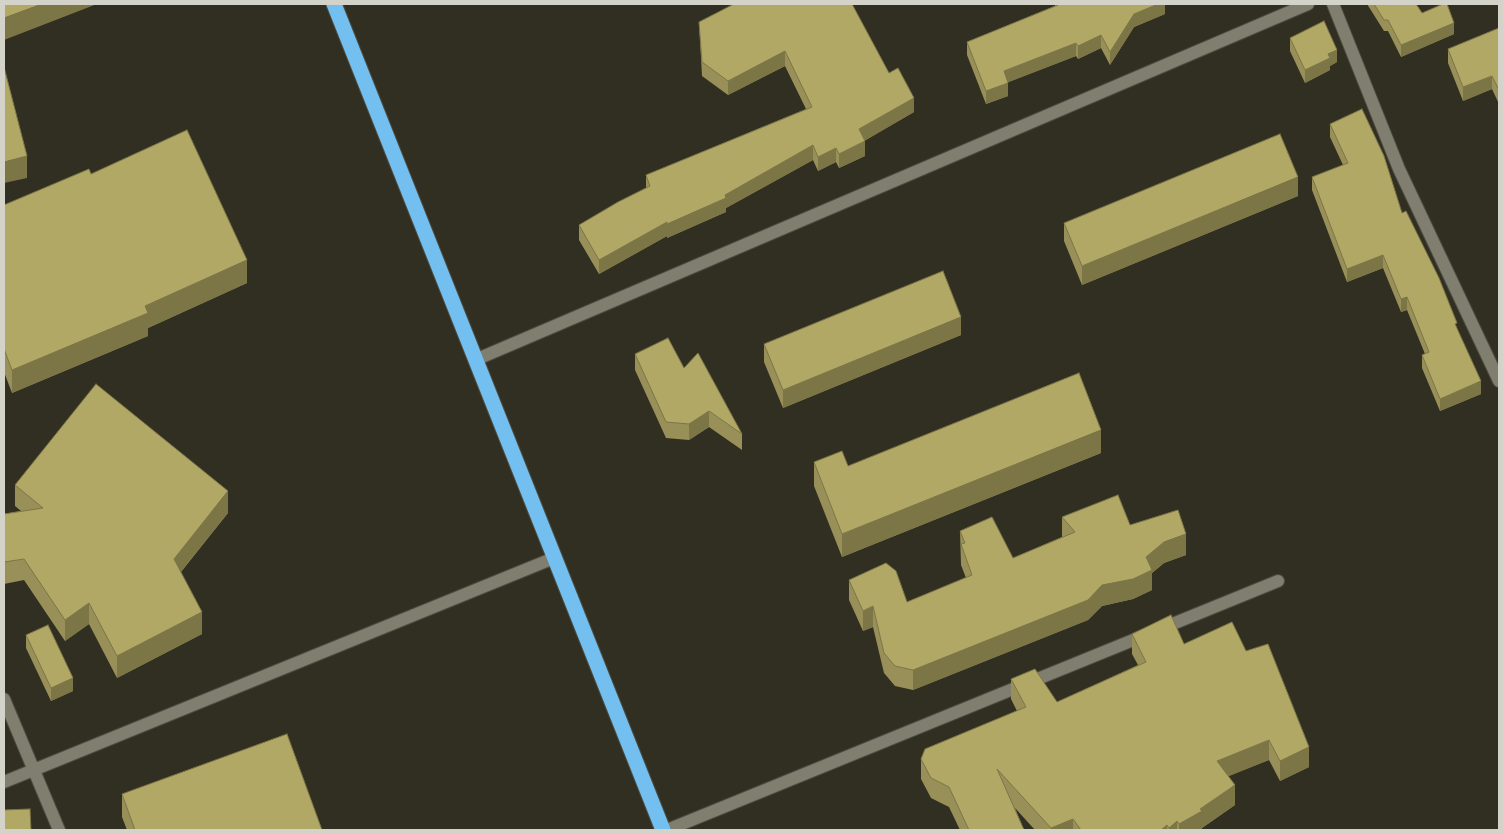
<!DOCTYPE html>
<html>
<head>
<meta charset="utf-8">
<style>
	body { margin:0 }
	#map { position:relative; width:1503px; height:834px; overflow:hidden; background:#312f22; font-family:Spectral,serif }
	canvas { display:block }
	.frame { position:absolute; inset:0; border:5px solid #d4d3ca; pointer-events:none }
</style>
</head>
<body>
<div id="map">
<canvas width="1503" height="834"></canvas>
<div class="frame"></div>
</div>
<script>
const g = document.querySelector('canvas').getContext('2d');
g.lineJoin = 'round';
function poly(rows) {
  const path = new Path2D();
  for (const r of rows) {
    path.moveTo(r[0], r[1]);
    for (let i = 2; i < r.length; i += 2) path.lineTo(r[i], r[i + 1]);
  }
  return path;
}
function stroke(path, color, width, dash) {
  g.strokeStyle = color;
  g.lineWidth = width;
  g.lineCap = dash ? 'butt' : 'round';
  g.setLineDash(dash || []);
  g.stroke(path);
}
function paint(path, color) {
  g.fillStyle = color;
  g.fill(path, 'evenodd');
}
const street = poly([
	[1333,4,1399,169,1499,381],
	[475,360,1308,4],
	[4,699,59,830],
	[4,782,554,558],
	[667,830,1278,581]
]);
const highway = poly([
	[334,4,663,830]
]);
stroke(street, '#4d4c40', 14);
stroke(highway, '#4d4c40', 17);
stroke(street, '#807e6f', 12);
stroke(highway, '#73c0f0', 15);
paint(poly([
	[1055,4,1165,4,1165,14,1134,27,1110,65,1101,48,1078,59,1076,56,1008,82,1008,96,986,104,967,55,967,42,1055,6],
	[1367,4,1416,4,1422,13,1454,34,1401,57,1388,31,1384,31],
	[699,22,889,73,914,112,864,141,865,156,839,168,836,162,818,171,813,160,726,208,726,212,667,238,667,236,599,274,579,240,579,225,646,189,646,175,806,109,785,66,728,95,702,76],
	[1499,28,1499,104,1492,89,1463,101,1448,63,1448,49],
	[1290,38,1337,62,1330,66,1330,70,1305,83,1290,51],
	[1330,124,1402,213,1457,328,1481,394,1440,411,1422,368,1422,355,1425,354,1407,310,1401,312,1383,268,1347,282,1312,190,1312,177,1343,165,1330,137],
	[91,174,247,283,148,328,148,336,12,393,4,372,4,205],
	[1298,196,1082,285,1064,241,1064,223],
	[961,335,783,408,764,362,764,344],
	[635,354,684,368,742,434,742,450,709,427,689,440,666,438,635,370],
	[1101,453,842,557,814,486,814,462,848,466],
	[15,485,228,513,181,572,202,634,117,678,89,624,65,641,24,580,4,584,4,514,21,511,15,506],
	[1062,517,1130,525,1186,555,1164,563,1152,573,1152,590,1133,599,1102,606,1088,620,913,690,895,686,884,673,873,627,863,631,849,600,849,580,907,602,966,578,961,565,960,531,1013,558,1062,537],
	[1132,634,1184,644,1246,651,1309,767,1280,781,1269,760,1228,776,1235,805,1202,828,1202,830,1035,830,1015,808,1024,830,960,830,949,807,931,798,921,779,921,759,1017,711,1011,699,1011,679,1057,702,1138,665,1132,654],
	[26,635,73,691,51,701,26,648],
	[122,794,322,830,127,830,122,817]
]), '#989058');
paint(poly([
	[42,4,97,4,4,40,4,18],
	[1158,4,1165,4,1165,14,1134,27,1110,65,1110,52,1134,14],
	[1454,23,1454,34,1401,57,1401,45],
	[1101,35,1101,48,1078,59,1078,46],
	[1076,43,1076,56,1004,84,1004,71],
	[1337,50,1337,62,1330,66,1330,70,1305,83,1305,70,1328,54],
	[785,51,785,66,728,95,728,81],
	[1492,76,1492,89,1463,101,1463,87],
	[1008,83,1008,96,986,104,986,91],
	[914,98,914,112,859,144,859,129],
	[865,141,865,156,839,168,839,154],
	[813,145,813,160,726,208,726,212,667,238,667,224,725,195],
	[836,148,836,162,818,171,818,157],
	[27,156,27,178,4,183,4,162],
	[1298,177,1298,196,1082,285,1082,266],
	[667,222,667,236,599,274,599,260],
	[1383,255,1383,268,1347,282,1347,269],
	[247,260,247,283,148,328,148,336,12,393,12,370,145,306],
	[1407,297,1407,310,1401,312,1401,299],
	[961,317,961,335,783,408,783,390],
	[1481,381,1481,394,1440,411,1440,399],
	[709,411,709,427,689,440,689,424],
	[1101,430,1101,453,842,557,842,534],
	[228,491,228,513,174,580,174,559],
	[1186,534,1186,555,1164,563,1152,573,1152,590,1133,599,1102,606,1088,620,913,690,913,670,1102,585,1146,557,1164,542],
	[89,603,89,624,65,641,65,620],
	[873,606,873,627,863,631,863,611],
	[202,612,202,634,117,678,117,656],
	[73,678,73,691,51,701,51,688],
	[1269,740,1269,760,1217,781,1217,761],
	[1309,747,1309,767,1280,781,1280,761],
	[1235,785,1235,805,1202,828,1202,830,1179,830,1179,824],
	[1073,819,1073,830,1051,830,1051,828],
	[1177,821,1177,830,1169,830,1169,828],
	[1167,825,1167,830,1161,830]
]), '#7c7647');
const building = poly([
	[4,4,42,4,4,18,4,4],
	[734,4,852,4,889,73,898,68,914,98,859,129,865,141,839,154,836,148,818,157,813,145,725,195,726,198,667,224,667,222,599,260,579,225,618,202,650,186,646,175,812,107,785,51,728,81,702,62,699,22,734,4],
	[1058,4,1158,4,1134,14,1110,52,1101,35,1078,46,1076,43,1004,71,1008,83,986,91,967,42,1058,5,1058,4],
	[1374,4,1416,4,1422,13,1443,4,1447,4,1454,23,1401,45,1388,20,1384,20,1374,4],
	[1324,21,1337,50,1328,54,1330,58,1305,70,1290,38,1324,21],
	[1499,28,1499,90,1492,76,1463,87,1448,49,1499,28],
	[4,67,27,156,4,162,4,67],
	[1362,109,1384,156,1402,213,1406,211,1439,278,1457,323,1455,324,1481,381,1440,399,1422,355,1429,352,1407,297,1401,299,1383,255,1347,269,1312,177,1348,163,1330,124,1362,109],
	[187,130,247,260,145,306,148,313,12,370,4,349,4,205,89,169,91,174,187,130],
	[1280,134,1298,177,1082,266,1064,223,1280,134],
	[943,271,961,317,783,390,764,344,943,271],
	[668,338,684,368,698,353,742,434,709,411,689,424,666,422,635,354,668,338],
	[1079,373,1101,430,842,534,814,462,842,451,848,466,1079,373],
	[96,384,228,491,174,559,202,612,117,656,89,603,65,620,24,559,4,562,4,514,43,508,15,485,96,384],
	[1118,495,1130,525,1178,510,1186,534,1164,542,1146,557,1152,570,1133,579,1102,585,1088,600,913,670,895,666,884,653,873,606,863,611,849,580,886,563,896,571,907,602,972,575,961,544,965,543,960,531,992,517,1013,558,1075,532,1062,517,1118,495],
	[1171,615,1184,644,1232,622,1246,651,1268,644,1309,747,1280,761,1269,740,1217,761,1235,785,1200,809,1202,811,1179,824,1177,821,1169,828,1167,825,1161,830,1081,830,1073,819,1051,828,997,769,1024,830,969,830,949,787,931,778,921,759,925,749,1026,707,1011,679,1035,669,1057,702,1146,662,1132,634,1171,615],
	[48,625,73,678,51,688,26,635,48,625],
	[287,734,322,830,135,830,122,794,287,734],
	[30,809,31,830,4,830,4,810,30,809]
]);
paint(building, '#b1a866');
stroke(building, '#7c7647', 1);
</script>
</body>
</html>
